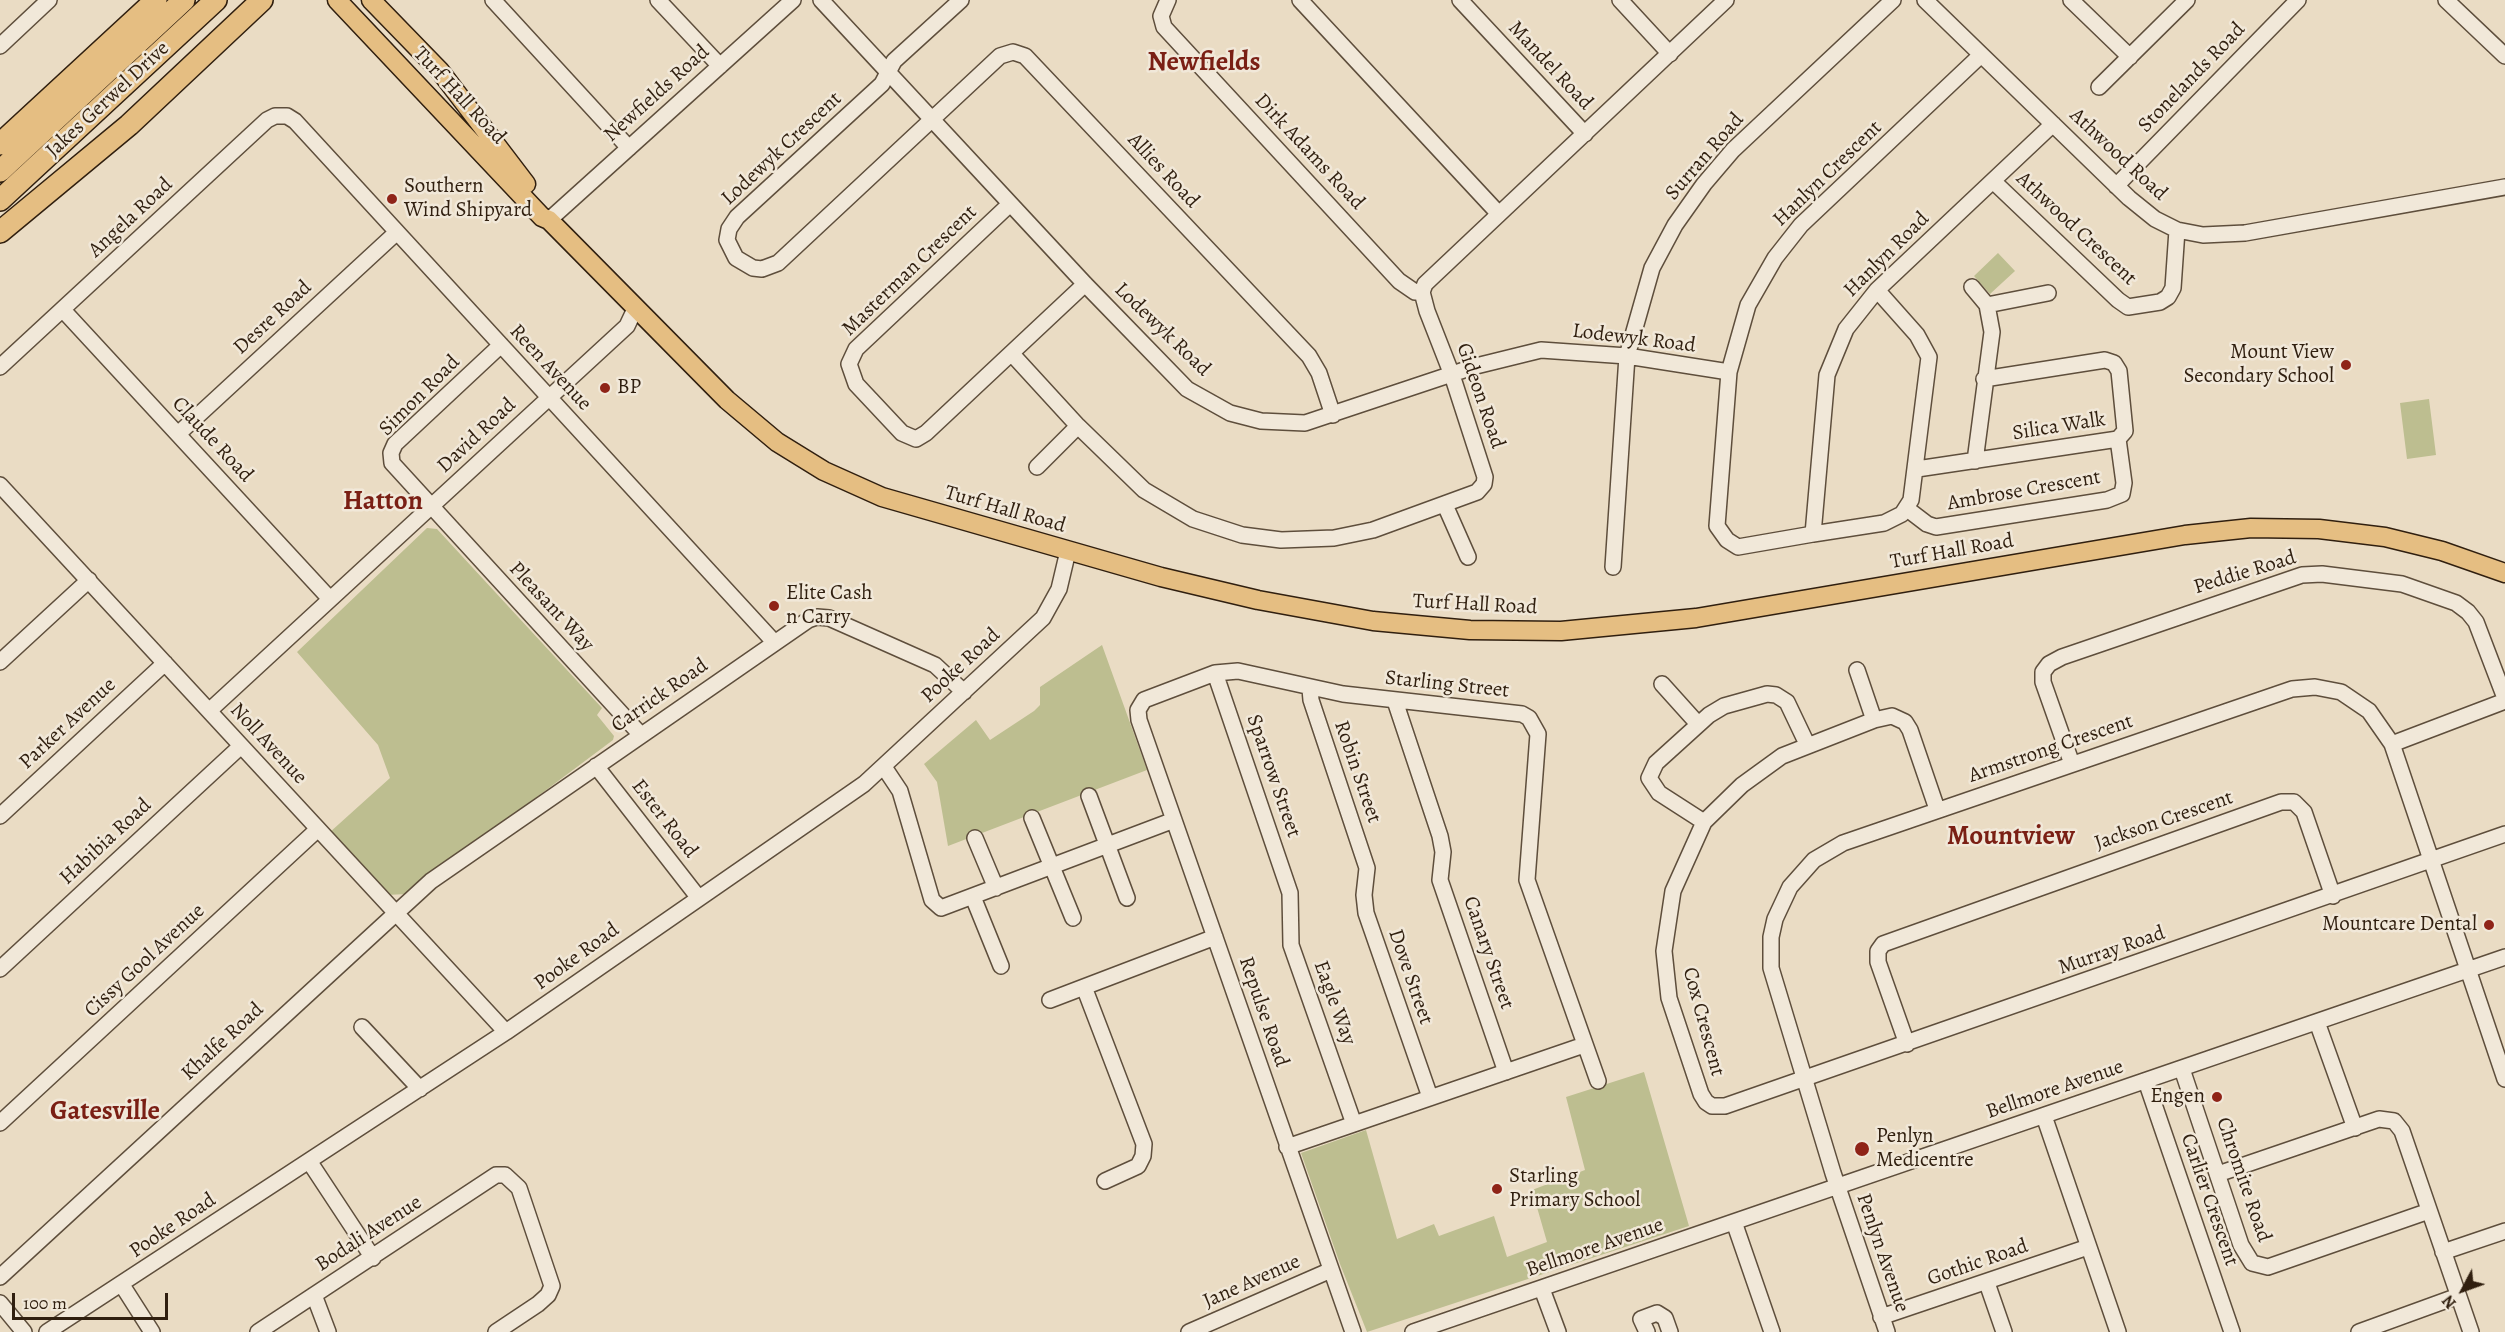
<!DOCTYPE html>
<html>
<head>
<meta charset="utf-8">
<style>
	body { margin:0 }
	#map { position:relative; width:2505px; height:1332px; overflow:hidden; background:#eadcc4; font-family:Alegreya,serif }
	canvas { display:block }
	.north { position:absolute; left:2433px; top:1260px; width:60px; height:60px; -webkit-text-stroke:4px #f1e8d9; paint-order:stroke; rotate:229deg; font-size:16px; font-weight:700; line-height:24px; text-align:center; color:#301f0f }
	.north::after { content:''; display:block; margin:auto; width:21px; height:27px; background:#301f0f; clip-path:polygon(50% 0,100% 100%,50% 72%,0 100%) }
	.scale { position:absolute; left:12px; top:1293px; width:156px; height:27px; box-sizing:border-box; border:3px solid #301f0f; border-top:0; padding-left:8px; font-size:18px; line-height:21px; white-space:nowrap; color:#301f0f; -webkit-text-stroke:4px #f1e8d9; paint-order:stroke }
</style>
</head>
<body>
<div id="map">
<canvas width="2505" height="1332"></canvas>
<div class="north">N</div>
<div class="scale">100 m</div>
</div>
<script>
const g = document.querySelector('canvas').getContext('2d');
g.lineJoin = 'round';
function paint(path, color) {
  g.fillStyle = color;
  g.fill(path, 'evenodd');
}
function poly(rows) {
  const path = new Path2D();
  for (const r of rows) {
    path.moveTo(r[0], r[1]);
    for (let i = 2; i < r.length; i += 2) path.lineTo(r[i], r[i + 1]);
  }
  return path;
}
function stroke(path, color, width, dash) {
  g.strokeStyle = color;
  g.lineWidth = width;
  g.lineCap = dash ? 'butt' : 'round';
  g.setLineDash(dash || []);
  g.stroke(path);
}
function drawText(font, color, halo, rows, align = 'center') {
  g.font = font + ' Alegreya,serif';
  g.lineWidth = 5;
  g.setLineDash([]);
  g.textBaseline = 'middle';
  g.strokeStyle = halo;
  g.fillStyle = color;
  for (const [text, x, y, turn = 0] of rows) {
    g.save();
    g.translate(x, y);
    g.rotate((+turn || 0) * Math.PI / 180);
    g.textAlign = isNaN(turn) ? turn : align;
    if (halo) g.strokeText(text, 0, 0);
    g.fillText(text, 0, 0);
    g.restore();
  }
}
paint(poly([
	[1998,253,2015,271,1990,294,1974,276],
	[2429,399,2436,455,2407,459,2400,403],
	[427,528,437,529,602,708,597,715,614,736,613,740,407,894,386,895,329,833,390,778,378,745,297,652],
	[1102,645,1147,770,948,846,937,782,924,764,976,720,990,740,1034,711,1040,705,1040,687],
	[1644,1072,1689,1226,1367,1332,1340,1264,1301,1153,1366,1130,1397,1239,1434,1224,1439,1236,1494,1216,1507,1257,1547,1242,1532,1190,1585,1170,1566,1097]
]), '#bdbe90');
const minor = poly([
	[493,0,629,148],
	[658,0,720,66],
	[821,0,1085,284,1187,389,1230,413,1261,421,1305,423,1476,366,1541,350,1627,356,1729,372],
	[961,0,894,61,882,84,737,217,729,229,727,240,736,258,753,268,762,269,778,263,1000,56,1013,52,1025,56,1309,356,1319,373,1333,415],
	[1168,0,1161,16,1164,27,1399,281,1415,292,1422,292],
	[1300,0,1499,214],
	[1460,0,1585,134],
	[1620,0,1670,54],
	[1925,0,2129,198,2155,219,2177,230,2203,235,2245,233,2505,187],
	[2071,0,2130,57],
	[2446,0,2505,56],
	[0,46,49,0],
	[2099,87,2187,0],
	[1993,181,2118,300,2128,307,2160,302,2168,297,2173,288,2177,230],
	[2116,186,2298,0],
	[1010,204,856,349,849,364,856,384,902,433,916,439,926,433,1085,284],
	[549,220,793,0],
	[1972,287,1987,305,1992,332,1975,461],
	[1877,290,1917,335,1929,357,1911,500,1902,514,1884,523,1813,534,1827,375,1846,329,1877,290,2053,124],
	[1987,305,2048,293],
	[63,310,330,599],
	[501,345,395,444,391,453,392,463,641,735],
	[1012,354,1078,426,1144,490,1193,519,1242,535,1281,540,1334,538,1373,530,1477,492,1484,484,1485,477,1452,375,1427,311,1422,292,1425,284,1726,0],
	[0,367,267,120,275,116,287,116,295,121,775,643],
	[178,434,397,232],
	[1037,467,1078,426],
	[1917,469,2118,439,2125,431,2119,371,2114,363,2105,360,1984,379],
	[0,485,506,1032],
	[1445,505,1468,557],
	[1906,508,1927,524,1936,527,2107,500,2122,494,2124,483,2118,439],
	[1813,534,1738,547,1727,540,1717,526,1729,372,1748,305,1775,258,1801,225,1981,55],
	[1613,567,1627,356,1652,268,1675,225,1704,184,1733,150,1893,0],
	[0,662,89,580],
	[1857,670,1874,720],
	[1215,673,1290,893,1291,945,1354,1124],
	[1662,684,1698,724],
	[1310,689,1311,700,1367,868,1364,895,1366,913,1430,1097],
	[1395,701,1440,836,1443,852,1440,880,1506,1072],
	[209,711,627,326,635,309],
	[2392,744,2505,701],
	[2072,764,2043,682,2043,672,2049,664,2062,657,2302,575,2322,574,2402,584,2456,603,2468,612,2476,622,2505,698],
	[596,766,698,897],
	[884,767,900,791,932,900,941,908,1174,820],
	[1089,796,1127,898],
	[1937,809,1910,730,1905,722,1892,716,1874,720,1782,756,1742,785,1704,822,1673,891,1664,951,1669,998,1701,1094,1706,1102,1712,1106,1725,1106,2505,834],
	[0,816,165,663],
	[1032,818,1073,918],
	[1704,822,1659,793,1649,778,1656,763,1709,715,1724,706,1767,694,1776,695,1787,702,1807,744],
	[975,838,996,888],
	[973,897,1001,966],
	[0,969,241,746],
	[1050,1000,1084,987],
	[2317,1022,2355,1128],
	[362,1027,420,1089],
	[1907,1044,1878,962,1878,951,1883,944,2281,802,2294,802,2304,812,2333,896],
	[2182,1069,2241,1245,2252,1263,2268,1267,2429,1211],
	[2146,1081,2232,1332],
	[2044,1116,2118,1332],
	[0,1123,318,829],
	[1287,1147,1584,1045],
	[309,1161,373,1258],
	[2218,1174,2379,1119,2394,1121,2402,1131,2471,1332],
	[1105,1181,1138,1166,1143,1156,1144,1144,1084,987,1215,937],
	[1734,1222,1772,1332],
	[2443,1252,2505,1231],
	[0,1277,431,881,808,620,817,617,829,618,935,665,964,692],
	[1987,1283,2004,1332],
	[122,1285,152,1332],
	[1542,1289,1558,1332],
	[314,1295,328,1332],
	[0,1303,24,1332],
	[1881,1317,2088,1247],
	[47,1332,506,1032,864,784,1043,618,1059,589,1068,551],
	[258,1332,496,1175,505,1175,519,1188,552,1286,548,1295,538,1304,496,1332],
	[1189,1332,1331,1270],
	[1353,1332,1139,720,1138,710,1144,700,1215,673,1238,671,1343,694,1522,714,1529,718,1538,734,1527,880,1598,1081],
	[1413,1332,2505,957],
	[1647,1332,1641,1319,1657,1313,1665,1318,1670,1332],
	[1887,1332,1833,1173,1771,968,1771,937,1775,919,1790,887,1814,860,1843,843,2292,689,2315,687,2341,692,2369,711,2392,744,2505,1079],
	[2359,1332,2458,1296]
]);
const major = poly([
	[337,0,542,217,549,220,727,400,777,442,824,471,882,497,1161,577,1258,600,1373,621,1470,630,1561,631,1696,618,2185,535,2251,528,2319,529,2385,537,2442,551,2505,573],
	[371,0,440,71,526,184]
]);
const highway = poly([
	[0,144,156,0],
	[0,171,184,0],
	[0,200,216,0],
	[0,232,129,125,262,0]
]);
stroke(minor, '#5e4e3c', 18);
stroke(major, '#301f0f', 21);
stroke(highway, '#301f0f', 24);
stroke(minor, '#f1e8d9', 15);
stroke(major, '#e5be82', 18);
stroke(highway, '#e5be82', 21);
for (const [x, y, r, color] of [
	[392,199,6,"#8f2418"],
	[2346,365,6,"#8f2418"],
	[605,388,6,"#8f2418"],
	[774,606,6,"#8f2418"],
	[2489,925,6,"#8f2418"],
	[2217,1097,6,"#8f2418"],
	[1862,1149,8,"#8f2418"],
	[1497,1189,6,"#8f2418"]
]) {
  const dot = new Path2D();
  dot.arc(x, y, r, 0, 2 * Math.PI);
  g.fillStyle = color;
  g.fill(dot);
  stroke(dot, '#f1e8d9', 2);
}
drawText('21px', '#301f0f', '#f1e8d9', [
	["Mandel Road",1550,66,47],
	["Stonelands Road",2192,78,-46],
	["Newfields Road",657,94,-42],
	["Turf Hall Road",459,96,47],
	["Jakes Gerwel Drive",108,100,-43],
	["Lodewyk Crescent",782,149,-43],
	["Dirk Adams Road",1309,152,47],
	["Athwood Road",2118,155,43],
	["Surran Road",1705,157,-49],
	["Allies Road",1163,171,47],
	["Hanlyn Crescent",1828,174,-44],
	["Angela Road",131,218,-43],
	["Athwood Crescent",2076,229,43],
	["Hanlyn Road",1887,255,-45],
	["Masterman Crescent",910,271,-44],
	["Desre Road",273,318,-43],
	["Lodewyk Road",1162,330,44],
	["Lodewyk Road",1634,339,7],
	["Reen Avenue",550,368,47],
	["Simon Road",420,396,-45],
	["Gideon Road",1480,396,71],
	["Silica Walk",2059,427,-9],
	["David Road",477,436,-43],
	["Claude Road",212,440,47],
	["Ambrose Crescent",2024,491,-10],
	["Turf Hall Road",1005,510,16],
	["Turf Hall Road",1952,552,-10],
	["Peddie Road",2245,573,-17],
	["Turf Hall Road",1475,605,3],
	["Pleasant Way",551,607,47],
	["Pooke Road",961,666,-43],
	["Starling Street",1447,685,6],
	["Carrick Road",660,696,-35],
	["Parker Avenue",68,724,-43],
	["Noll Avenue",268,744,47],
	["Armstrong Crescent",2051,749,-19],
	["Robin Street",1357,772,71],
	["Sparrow Street",1273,776,71],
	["Ester Road",664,819,52],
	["Jackson Crescent",2164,821,-19],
	["Habibia Road",106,842,-43],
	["Murray Road",2112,951,-19],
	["Canary Street",1488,953,71],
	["Pooke Road",577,957,-36],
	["Cissy Gool Avenue",145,961,-43],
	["Dove Street",1410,977,71],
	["Eagle Way",1334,1003,70],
	["Repulse Road",1263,1012,71],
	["Cox Crescent",1703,1022,75],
	["Khalfe Road",223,1042,-43],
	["Bellmore Avenue",2055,1090,-19],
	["Chromite Road",2243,1180,71],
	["Carlier Crescent",2209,1200,71],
	["Pooke Road",173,1226,-34],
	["Bodali Avenue",369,1234,-33],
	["Bellmore Avenue",1595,1248,-19],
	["Penlyn Avenue",1882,1253,71],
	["Gothic Road",1978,1263,-19],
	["Jane Avenue",1252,1282,-24]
]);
drawText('21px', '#301f0f', '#f1e8d9', [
	["Southern",404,187],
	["Wind Shipyard",404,211],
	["Mount View",2334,353,"right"],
	["Secondary School",2334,377,"right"],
	["BP",617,388],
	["Elite Cash",786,594],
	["n Carry",786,618],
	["Mountcare Dental",2477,925,"right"],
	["Engen",2205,1097,"right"],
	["Penlyn",1876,1137],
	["Medicentre",1876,1161],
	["Starling",1509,1177],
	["Primary School",1509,1201]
], 'left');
drawText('bold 27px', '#7a1f14', '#f1e8d9', [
	["Newfields",1204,63],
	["Hatton",383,502],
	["Mountview",2011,837],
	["Gatesville",105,1112]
]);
</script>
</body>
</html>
